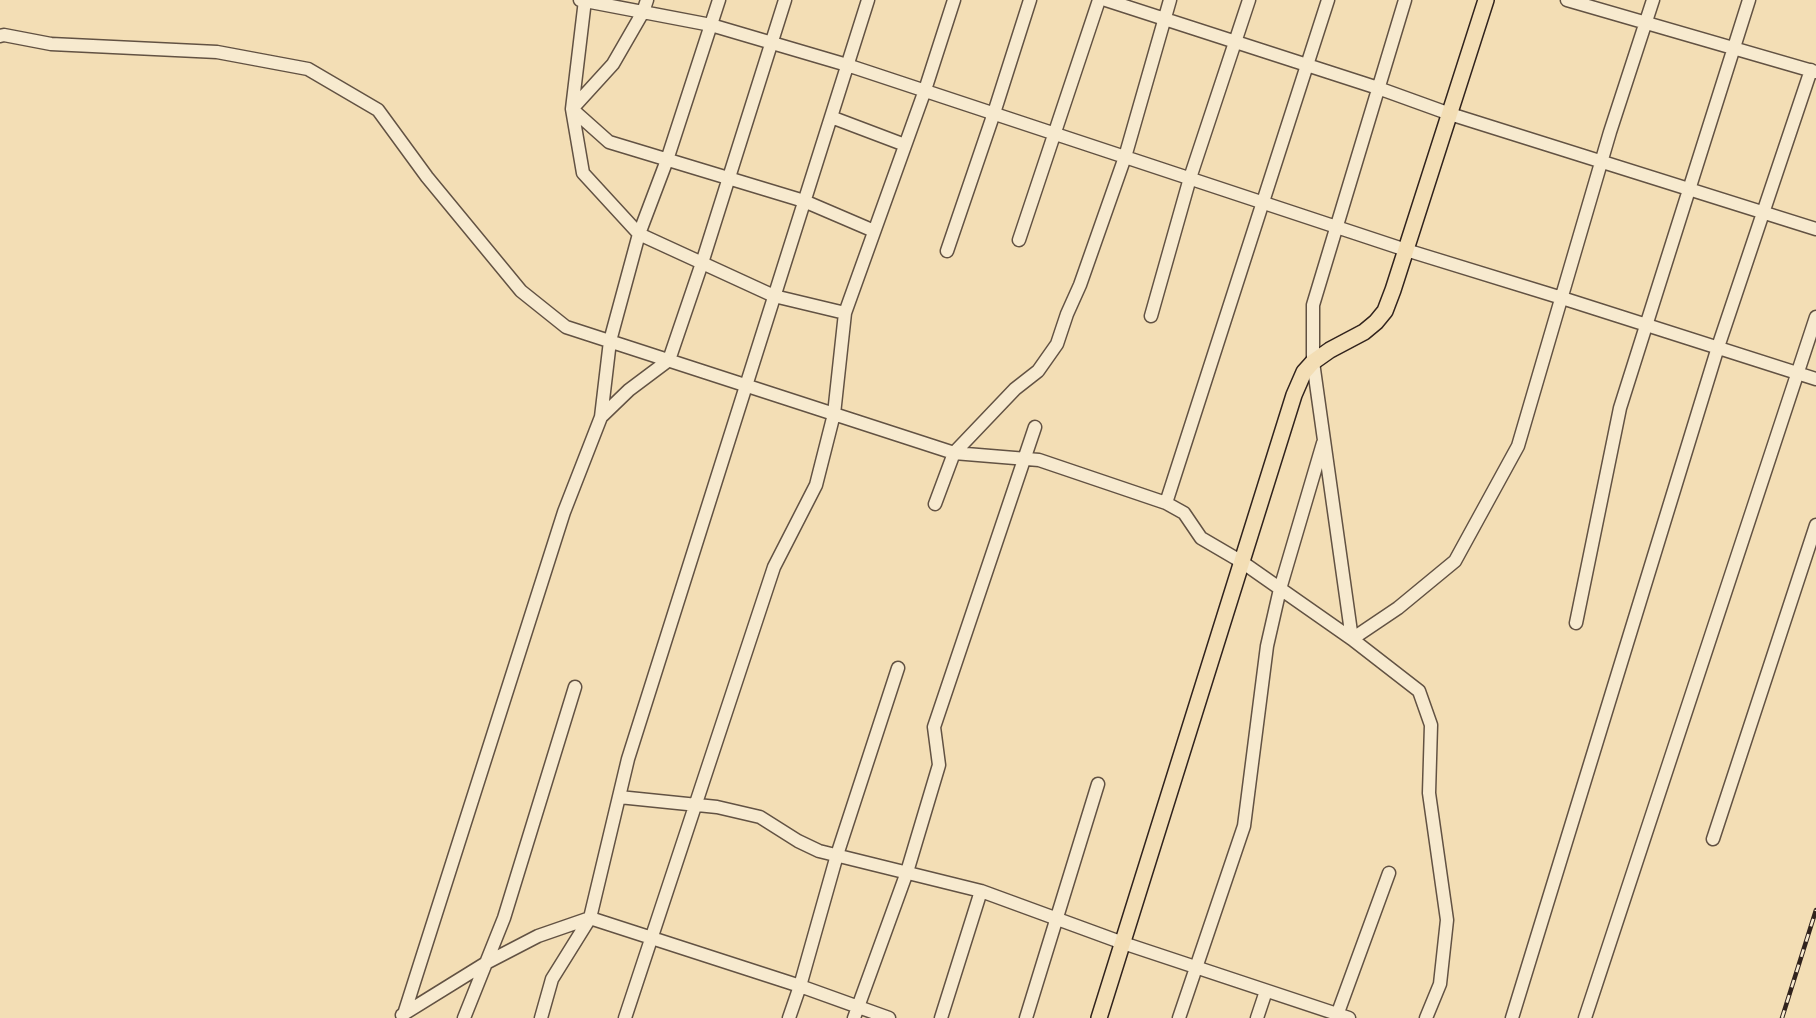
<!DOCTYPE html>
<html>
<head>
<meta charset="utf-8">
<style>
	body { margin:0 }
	canvas { display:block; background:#f3deb5 }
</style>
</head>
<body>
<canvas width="1816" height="1018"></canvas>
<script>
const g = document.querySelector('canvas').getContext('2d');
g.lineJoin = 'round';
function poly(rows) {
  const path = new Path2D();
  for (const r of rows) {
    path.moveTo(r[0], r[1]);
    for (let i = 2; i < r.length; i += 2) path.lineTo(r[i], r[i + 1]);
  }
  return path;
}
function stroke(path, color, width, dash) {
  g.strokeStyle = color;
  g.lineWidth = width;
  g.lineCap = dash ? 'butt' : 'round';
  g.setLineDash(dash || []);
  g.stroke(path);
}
const minor = poly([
	[580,0,711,25,847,65,1406,250,1562,298,1816,379],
	[585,0,572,109,609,142,804,201,874,231],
	[647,0,643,12,613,64,572,109,583,173,639,234,774,296,845,313],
	[1106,0,1378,88,1450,114,1816,229],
	[1567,0,1816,72],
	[0,36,4,35,51,44,217,52,308,69,378,110,427,177,521,291,566,327,954,453,1039,460,1166,503,1184,513,1201,538,1242,562,1352,639,1419,691,1431,725,1429,793,1447,920,1440,984,1426,1018],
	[831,117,905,145],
	[1019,240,1099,0],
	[947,251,994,113,1030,0],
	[1151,316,1190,178,1249,0],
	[601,417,610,341,639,234,667,160,719,0],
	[1166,503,1328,0],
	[935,504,954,453,1015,389,1038,371,1057,344,1067,314,1080,285,1125,157,1170,0],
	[1576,623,1620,408,1749,0],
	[1352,639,1398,608,1455,561,1518,446,1610,132,1653,0],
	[1352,639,1313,362,1313,305,1405,0],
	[619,797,717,807,760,817,798,841,819,851,981,891,1123,943,1349,1018],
	[1713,839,1816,525],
	[404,1014,564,512,601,417,629,390,669,360,702,263,785,0],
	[402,1015,486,963,538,936,590,918,800,986,889,1018],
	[464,1018,504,918,575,687],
	[541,1018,552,979,590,918,628,759,868,0],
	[625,1018,774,567,816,485,834,414,845,313,925,90,954,0],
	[789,1018,800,986,837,855,898,668],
	[854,1018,907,872,939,765,934,727,1035,427],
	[941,1018,981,891],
	[1026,1018,1098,784],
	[1179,1018,1244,826,1267,646,1280,589,1323,443],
	[1257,1018,1266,991],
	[1336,1018,1389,873],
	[1512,1018,1718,347,1811,70],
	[1585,1018,1816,317]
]);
const major = poly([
	[1099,1018,1294,395,1304,372,1313,362,1330,350,1364,332,1376,322,1385,311,1393,290,1486,0]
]);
stroke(minor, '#625243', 15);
stroke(major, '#31231d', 18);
stroke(minor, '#f7eacf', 12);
stroke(major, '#f3deb5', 15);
const rail = poly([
	[1782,1018,1816,910]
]);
stroke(rail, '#31231d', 4.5);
stroke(rail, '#f7eacf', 2.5, [8]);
</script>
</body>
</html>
